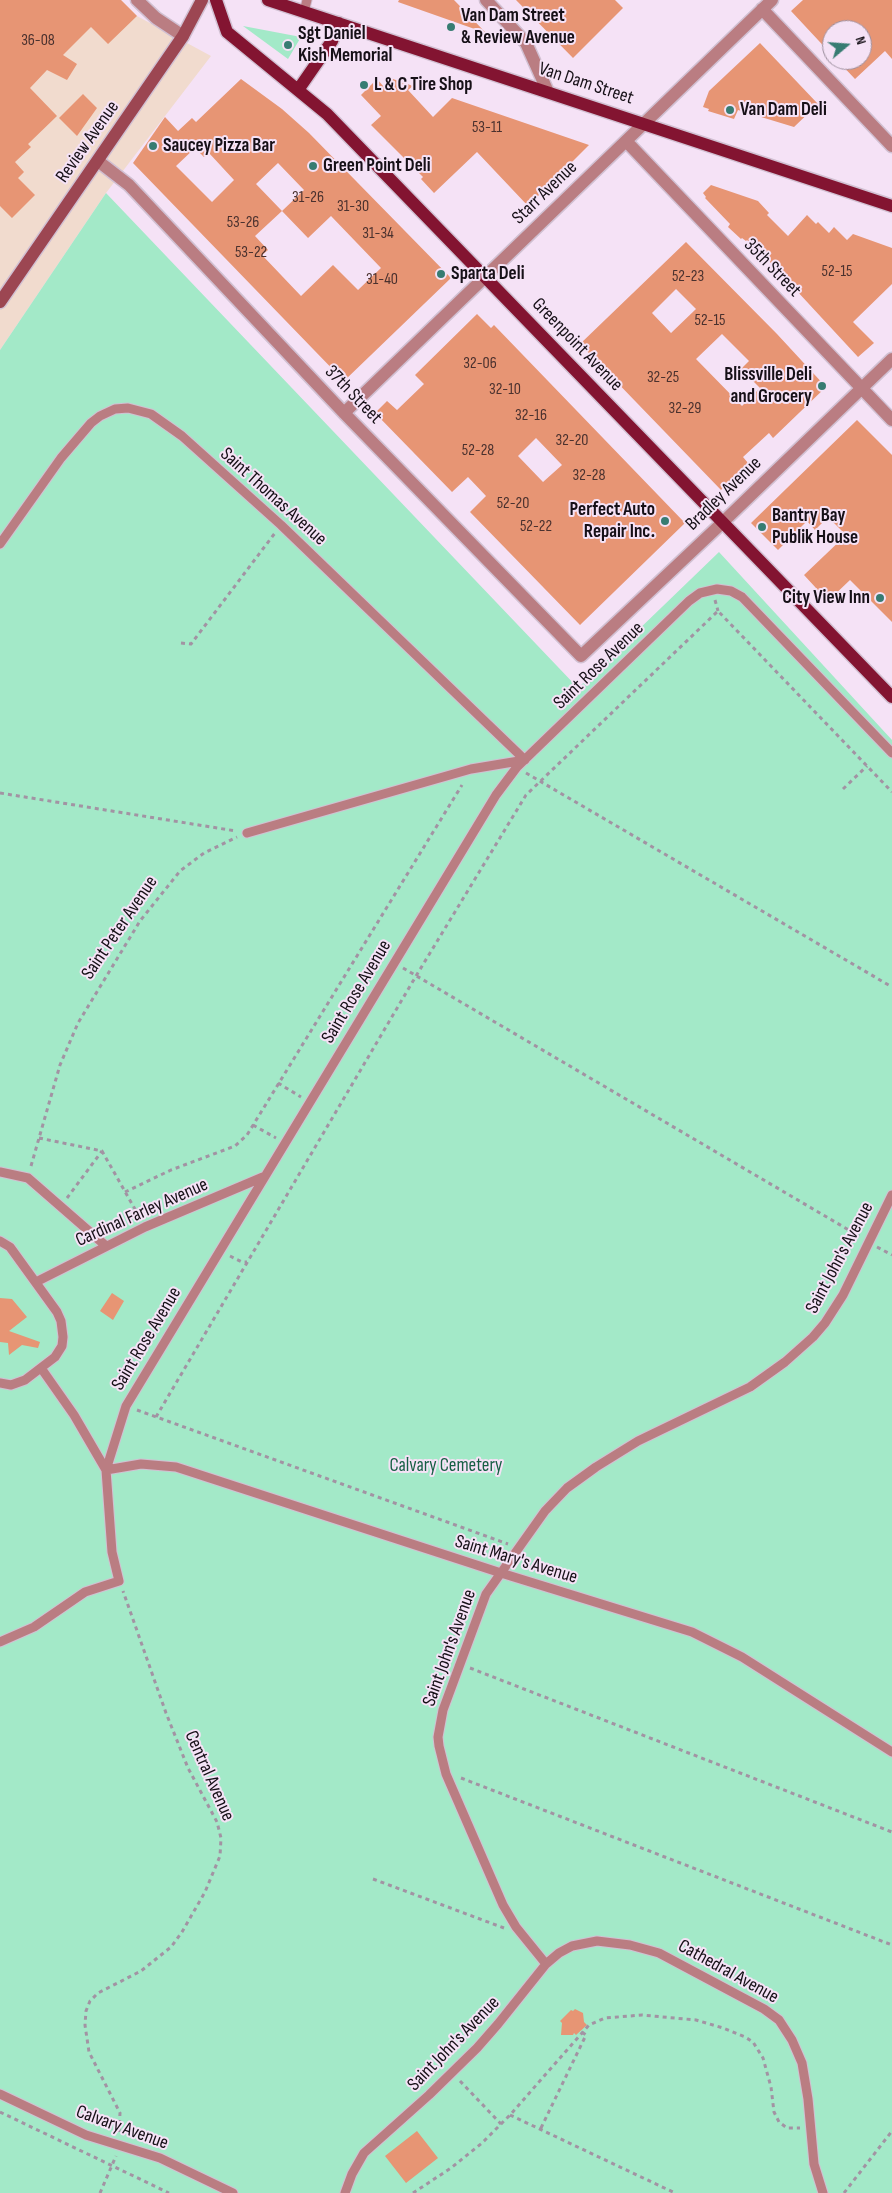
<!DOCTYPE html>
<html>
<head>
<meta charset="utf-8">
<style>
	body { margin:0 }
	#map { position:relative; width:892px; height:2193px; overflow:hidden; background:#f5e2f6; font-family:"Sofia Sans Condensed",sans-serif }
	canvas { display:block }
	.north { position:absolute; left:822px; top:20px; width:50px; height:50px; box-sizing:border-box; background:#f5e2f6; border:1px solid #9c8e9d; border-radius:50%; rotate:72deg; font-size:14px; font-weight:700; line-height:20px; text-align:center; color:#161017 }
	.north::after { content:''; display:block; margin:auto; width:18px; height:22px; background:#377c72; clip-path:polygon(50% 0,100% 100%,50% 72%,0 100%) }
</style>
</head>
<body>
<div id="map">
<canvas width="892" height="2193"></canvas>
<div class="north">N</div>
</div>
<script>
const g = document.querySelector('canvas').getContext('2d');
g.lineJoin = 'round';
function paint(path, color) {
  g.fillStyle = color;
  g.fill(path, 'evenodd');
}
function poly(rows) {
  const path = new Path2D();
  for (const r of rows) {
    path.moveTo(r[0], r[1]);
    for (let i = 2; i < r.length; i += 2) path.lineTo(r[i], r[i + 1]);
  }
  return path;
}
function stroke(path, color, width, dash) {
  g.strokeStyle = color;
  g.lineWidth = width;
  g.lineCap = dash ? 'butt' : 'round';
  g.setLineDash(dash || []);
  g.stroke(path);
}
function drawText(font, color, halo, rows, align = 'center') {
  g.font = font + ' "Sofia Sans Condensed",sans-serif';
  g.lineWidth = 4;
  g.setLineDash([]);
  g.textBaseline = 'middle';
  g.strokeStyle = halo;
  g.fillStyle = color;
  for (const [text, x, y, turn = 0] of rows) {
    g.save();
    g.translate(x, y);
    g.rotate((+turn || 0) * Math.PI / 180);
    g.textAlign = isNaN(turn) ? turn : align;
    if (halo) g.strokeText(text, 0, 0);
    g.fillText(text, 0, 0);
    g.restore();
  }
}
paint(poly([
	[0,0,121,0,137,16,211,56,106,193,0,350]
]), '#f1dbce');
paint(poly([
	[243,26,301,37,288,59],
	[106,193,578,688,719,552,892,740,892,2193,0,2193,0,350]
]), '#a3e9c8');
paint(poly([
	[0,0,121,0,137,16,108,44,91,27,63,55,77,64,67,80,47,70,30,88,57,116,28,144,31,147,15,162,24,172,18,178,35,195,12,218,0,206],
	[399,0,454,0,486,33,398,2],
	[516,0,615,0,623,8,573,58],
	[803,0,892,0,892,59,885,51,855,79,837,60,862,60,862,30,832,30,832,55,791,11],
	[760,43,818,104,794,127,738,110,734,119,708,111,709,109,703,107,709,91],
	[241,79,282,109,309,133,451,278,344,381,133,163,165,117,178,131,192,118,196,122],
	[195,148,204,157,209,153,234,180,212,202,176,166],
	[278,163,304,190,282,211,256,184],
	[282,211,308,238,331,216,381,268,358,290,333,265,301,296,262,255,268,250,255,236],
	[377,79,384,87,393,79,413,86,408,90,433,117,452,98,589,145,528,206,477,152,434,193,421,179,423,177,371,125,381,116,361,95],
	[83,94,97,108,77,136,59,118],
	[711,185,758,201,769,213,767,215,788,236,807,215,816,224,818,222,829,233,834,227,847,240,853,234,892,248,892,284,853,322,874,343,858,357,771,263,747,240,746,241,742,238,741,239,728,227,730,224,705,198,706,197,703,193],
	[686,242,777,334,826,387,773,438,769,433,743,457,748,463,721,490,580,344],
	[676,289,696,309,671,333,652,313],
	[722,334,749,361,741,369,760,388,742,406,696,359],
	[477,314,491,328,494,325,685,523,580,625,470,512,486,496,468,477,452,492,375,413,387,401,397,410,424,384,415,375],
	[536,438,562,465,543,482,518,456],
	[857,420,892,455,892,622,850,580,828,601,804,575,846,535,828,517,815,530,807,521,778,550,751,523],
	[112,1293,124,1301,113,1320,100,1311],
	[0,1298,12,1299,27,1317,9,1331,40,1342,38,1348,22,1345,9,1355,8,1343,0,1342],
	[575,2009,583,2013,584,2022,587,2025,576,2035,574,2033,573,2035,561,2035,562,2023,560,2021,571,2010,573,2011],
	[417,2131,438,2158,406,2183,385,2156]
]), '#e79574');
const service = poly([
	[304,12,307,0],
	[0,544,61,458,91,423,100,416,115,409,128,408,151,414,182,436,281,525,525,760],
	[247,833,471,769,525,760],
	[0,1172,28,1178,106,1246],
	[0,1241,10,1247,57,1312,61,1321,63,1337,62,1346,55,1357,25,1380,11,1385,0,1383],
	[36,1282,145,1227,263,1177],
	[106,1470,126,1406,496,795,517,767,689,601,700,593,717,589,731,591,742,597,892,753],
	[106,1470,141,1464,176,1467,501,1573,692,1632,742,1657,892,1752],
	[0,1642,34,1627,85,1592,119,1581,112,1552,106,1470,74,1415,41,1368],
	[546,1964,516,1927,503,1905,446,1774,439,1746,438,1737,443,1710,486,1594,545,1511,567,1488,596,1467,638,1441,750,1387,785,1362,813,1337,825,1323,843,1295,892,1195],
	[0,2094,86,2135,160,2158,233,2193],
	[345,2193,352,2174,364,2153,429,2095,477,2048,498,2024,546,1964,559,1953,572,1946,597,1941,630,1945,659,1953,764,2009,779,2020,792,2040,802,2063,808,2099,814,2164,823,2193]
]);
const minor = poly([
	[137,0,156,18,183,36],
	[486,0,526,43,548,92],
	[762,9,892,146],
	[626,141,892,420],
	[98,161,129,185,344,413,581,656,722,523,892,359],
	[344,413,772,0]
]);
const secondary = poly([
	[0,302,183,36,202,0]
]);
const primary = poly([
	[216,0,227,32,327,114,892,697],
	[268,0,892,206],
	[298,90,332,41,339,23]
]);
stroke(service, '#d1c0d2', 11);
stroke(minor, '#d1c0d2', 15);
stroke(secondary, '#d1c0d2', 15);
stroke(primary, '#d1c0d2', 15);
stroke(poly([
	[715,600,718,611],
	[181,643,191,644,275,533],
	[526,773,892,987],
	[843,789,867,766],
	[0,793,236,831],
	[403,968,859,1236],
	[278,1083,301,1097],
	[253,1125,276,1138],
	[39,1138,102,1151,140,1218],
	[31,1166,60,1065,78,1023,140,921,180,871,204,853,237,837],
	[125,1192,171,1170,235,1146,247,1135,462,785],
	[67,1198,102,1151],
	[877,1247,892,1255],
	[230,1256,242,1262,247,1262],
	[137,1410,508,1544],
	[156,1417,416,976,526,795,718,611,892,792],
	[470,1668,892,1832],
	[461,1778,892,1945],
	[373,1879,504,1928],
	[460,2081,501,2124],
	[0,2112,169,2193],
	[510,2115,675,2193],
	[541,2128,586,2035,582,2032],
	[119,2132,120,2113,89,2052,85,2025,86,2011,90,2001,98,1993,141,1971,171,1947,182,1932,205,1892,220,1856,221,1838,217,1822,188,1768,166,1713,123,1591],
	[100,2193,116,2156],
	[413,2193,451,2168,482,2143,510,2115,589,2025,605,2018,642,2015,696,2020,723,2028,745,2037,753,2042,763,2058,771,2087,774,2112,779,2122,787,2128,800,2128],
	[844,2193,892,2131]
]), '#a293a3', 3, [4, 4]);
stroke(service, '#ba7d82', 9);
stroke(minor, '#ba7d82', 12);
stroke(secondary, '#9c4652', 12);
stroke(primary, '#831431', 12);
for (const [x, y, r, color] of [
	[451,27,5,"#377c72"],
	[288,45,5,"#377c72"],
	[364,85,5,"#377c72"],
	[730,110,5,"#377c72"],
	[153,146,5,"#377c72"],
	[313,166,5,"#377c72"],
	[441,274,5,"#377c72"],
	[822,386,5,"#377c72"],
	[665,521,5,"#377c72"],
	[762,527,5,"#377c72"],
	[880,598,5,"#377c72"]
]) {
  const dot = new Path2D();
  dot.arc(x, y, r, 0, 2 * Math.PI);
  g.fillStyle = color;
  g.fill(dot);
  stroke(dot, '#f5e2f6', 2);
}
drawText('16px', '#4a312e', null, [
	["36-08",38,41],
	["53-11",487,128],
	["31-26",308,198],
	["31-30",353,207],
	["53-26",243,223],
	["31-34",378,234],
	["53-22",251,253],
	["52-15",837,272],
	["52-23",688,277],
	["31-40",382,280],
	["52-15",710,321],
	["32-06",480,364],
	["32-25",663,378],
	["32-10",505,390],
	["32-29",685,409],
	["32-16",531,416],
	["32-20",572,441],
	["52-28",478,451],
	["32-28",589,476],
	["52-20",513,504],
	["52-22",536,527]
]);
drawText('bold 19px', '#161017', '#f5e2f6', [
	["Van Dam Street",461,16],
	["& Review Avenue",461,38],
	["Sgt Daniel",298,34],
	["Kish Memorial",298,56],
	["L & C Tire Shop",374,85],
	["Van Dam Deli",740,110],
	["Saucey Pizza Bar",163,146],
	["Green Point Deli",323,166],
	["Sparta Deli",451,274],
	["Blissville Deli",812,375,"right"],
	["and Grocery",812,397,"right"],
	["Perfect Auto",655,510,"right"],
	["Repair Inc.",655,532,"right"],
	["Bantry Bay",772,516],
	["Publik House",772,538],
	["City View Inn",870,598,"right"]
], 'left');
drawText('19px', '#161017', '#f5e2f6', [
	["Van Dam Street",586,84,18],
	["Review Avenue",88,142,-55],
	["Starr Avenue",545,193,-44],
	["35th Street",772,268,46],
	["Greenpoint Avenue",577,345,46],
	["37th Street",353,395,46],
	["Bradley Avenue",724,494,-44],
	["Saint Thomas Avenue",273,497,42],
	["Saint Rose Avenue",599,666,-44],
	["Saint Peter Avenue",120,928,-56],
	["Saint Rose Avenue",357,992,-59],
	["Cardinal Farley Avenue",142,1213,-24],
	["Saint John's Avenue",840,1258,-62],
	["Saint Rose Avenue",147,1339,-59],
	["Saint Mary's Avenue",516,1560,17],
	["Saint John's Avenue",450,1648,-70],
	["Central Avenue",209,1776,66],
	["Cathedral Avenue",728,1972,29],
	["Saint John's Avenue",454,2044,-46],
	["Calvary Avenue",122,2128,20]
]);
drawText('19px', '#165f44', '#f5e2f6', [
	["Calvary Cemetery",446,1466]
]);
</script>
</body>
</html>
